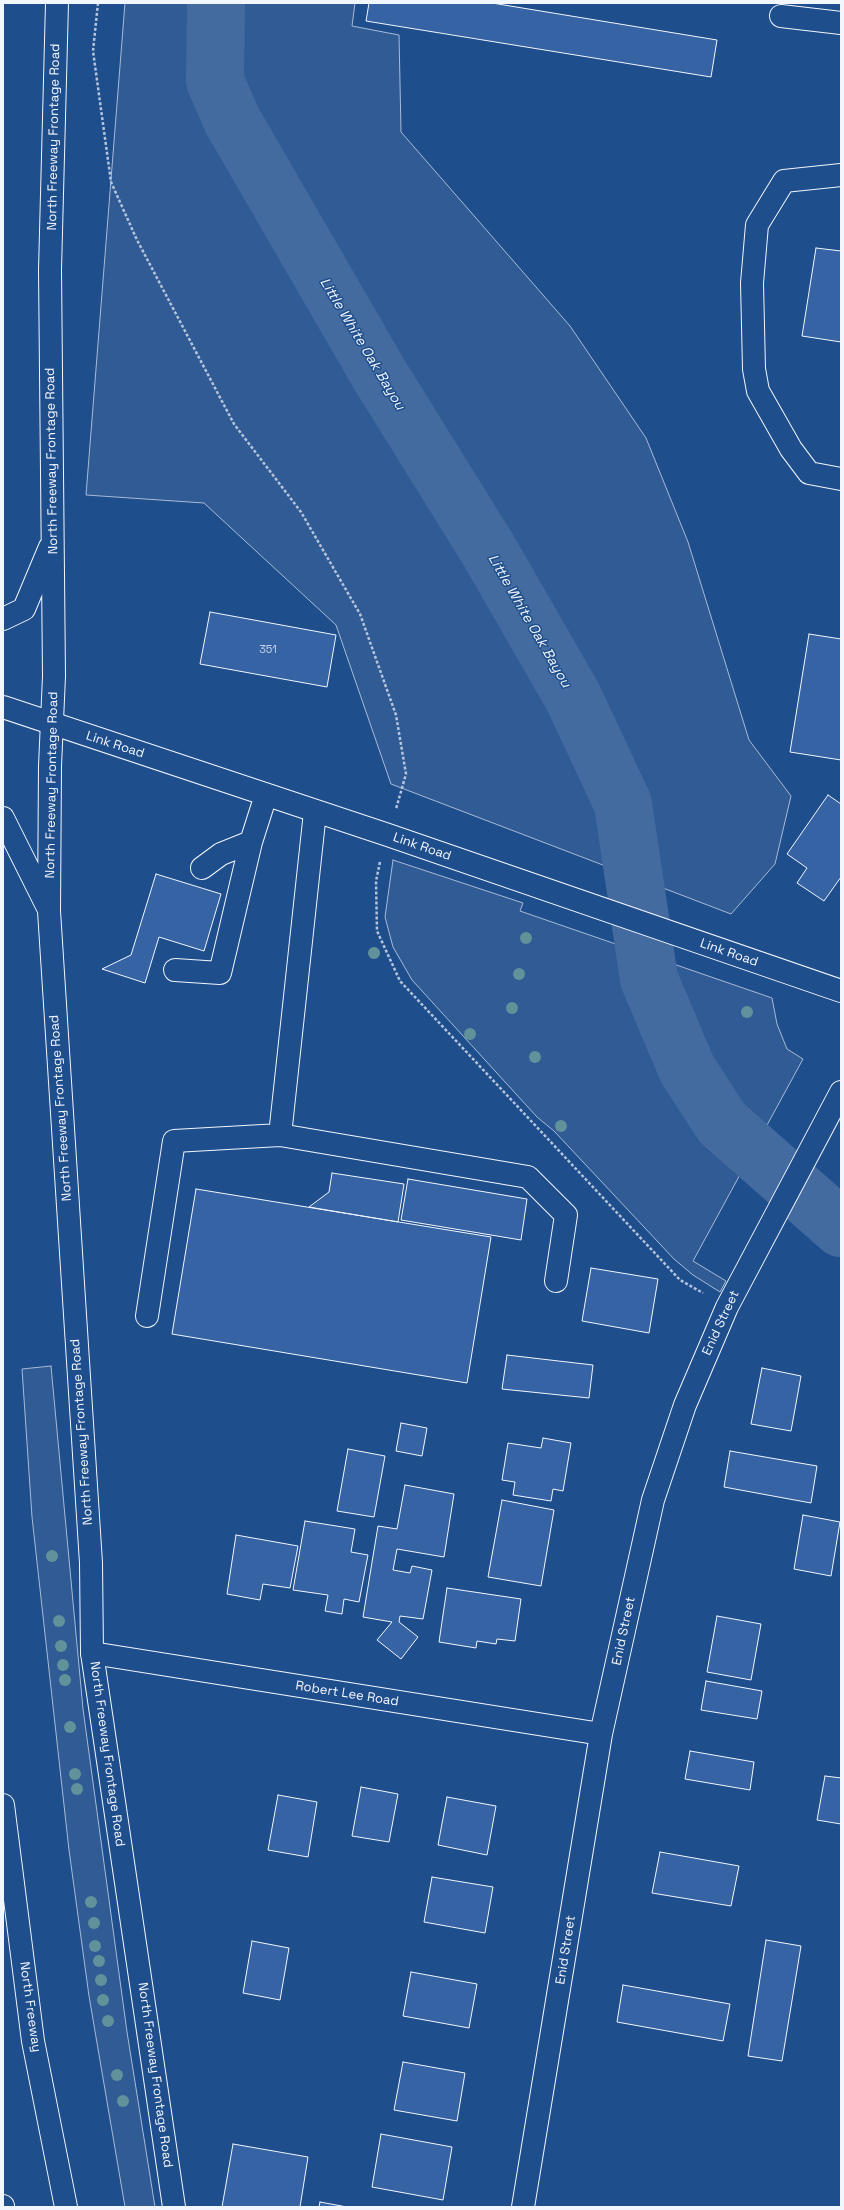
<!DOCTYPE html>
<html>
<head>
<meta charset="utf-8">
<style>
	body { margin:0 }
	#map { position:relative; width:844px; height:2210px; overflow:hidden; background:#1f4e8c; font-family:"Space Grotesk",sans-serif }
	canvas { display:block }
	.frame { position:absolute; inset:0; border:4px solid #f2f6ff; pointer-events:none }
</style>
</head>
<body>
<div id="map">
<canvas width="844" height="2210"></canvas>
<div class="frame"></div>
</div>
<script>
const g = document.querySelector('canvas').getContext('2d');
g.lineJoin = 'round';
function paint(path, color) {
  g.fillStyle = color;
  g.fill(path, 'evenodd');
}
function poly(rows) {
  const path = new Path2D();
  for (const r of rows) {
    path.moveTo(r[0], r[1]);
    for (let i = 2; i < r.length; i += 2) path.lineTo(r[i], r[i + 1]);
  }
  return path;
}
function stroke(path, color, width, dash) {
  g.strokeStyle = color;
  g.lineWidth = width;
  g.lineCap = dash ? 'butt' : 'round';
  g.setLineDash(dash || []);
  g.stroke(path);
}
function drawText(font, color, halo, rows, align = 'center') {
  g.font = font + ' "Space Grotesk",sans-serif';
  g.lineWidth = 3;
  g.setLineDash([]);
  g.textBaseline = 'middle';
  g.strokeStyle = halo;
  g.fillStyle = color;
  for (const [text, x, y, turn = 0] of rows) {
    g.save();
    g.translate(x, y);
    g.rotate((+turn || 0) * Math.PI / 180);
    g.textAlign = isNaN(turn) ? turn : align;
    if (halo) g.strokeText(text, 0, 0);
    g.fillText(text, 0, 0);
    g.restore();
  }
}
const built = poly([
	[125,3,355,3,352,26,399,35,401,132,570,326,646,438,688,542,749,740,791,796,775,864,731,914,391,784,336,625,204,503,86,495,125,3],
	[393,860,523,903,520,911,772,998,777,1024,787,1049,803,1059,693,1261,726,1281,720,1292,693,1275,674,1259,554,1131,537,1117,412,980,393,947,385,917,393,860],
	[51,1366,83,1709,127,2032,155,2207,125,2207,89,1996,69,1850,32,1517,22,1369,51,1366]
]);
paint(built, '#305b95');
stroke(built, '#a8bbd7', 1);
stroke(poly([
	[216,3,215,81,232,120,379,374,489,551,573,697,623,804,649,979,687,1069,722,1123,841,1228]
]), '#446ba0', 58);
const building = poly([
	[369,3,492,3,717,40,711,77,366,21,369,3],
	[816,248,841,251,841,342,802,336,816,248],
	[210,612,336,635,327,687,200,664,210,612],
	[809,634,841,639,841,760,790,752,809,634],
	[828,795,841,804,841,877,824,901,797,883,807,868,787,854,828,795],
	[156,874,221,894,204,951,159,937,145,983,102,969,131,955,156,874],
	[332,1173,404,1184,398,1222,309,1207,329,1192,332,1173],
	[408,1179,527,1199,521,1240,401,1220,408,1179],
	[196,1189,491,1237,467,1383,172,1334,196,1189],
	[591,1268,658,1279,649,1333,582,1321,591,1268],
	[507,1355,593,1365,589,1398,502,1389,507,1355],
	[762,1368,801,1376,791,1431,751,1424,762,1368],
	[401,1423,427,1428,422,1456,396,1451,401,1423],
	[543,1438,571,1443,563,1491,553,1489,551,1501,513,1495,515,1482,502,1480,508,1443,541,1448,543,1438],
	[348,1449,385,1456,374,1517,337,1511,348,1449],
	[730,1451,817,1466,811,1503,724,1487,730,1451],
	[405,1485,454,1494,444,1557,397,1549,393,1570,410,1573,412,1566,432,1570,423,1619,400,1616,399,1622,418,1637,401,1659,377,1640,392,1622,363,1617,378,1526,397,1529,405,1485],
	[502,1500,554,1510,541,1586,488,1577,502,1500],
	[803,1515,840,1522,831,1576,794,1569,803,1515],
	[305,1521,355,1529,351,1552,368,1555,359,1602,344,1599,342,1614,325,1611,328,1595,293,1590,305,1521],
	[236,1535,298,1546,290,1588,263,1584,260,1600,227,1594,236,1535],
	[447,1588,521,1599,515,1641,497,1639,496,1644,477,1641,476,1648,439,1642,447,1588],
	[717,1616,761,1624,751,1680,707,1672,717,1616],
	[706,1681,762,1691,757,1719,701,1710,706,1681],
	[690,1751,754,1762,750,1790,685,1779,690,1751],
	[825,1776,841,1778,841,1824,817,1820,825,1776],
	[361,1787,398,1794,389,1842,352,1836,361,1787],
	[278,1795,317,1802,308,1857,268,1850,278,1795],
	[447,1797,496,1806,487,1855,438,1845,447,1797],
	[660,1852,739,1866,731,1906,652,1893,660,1852],
	[432,1877,493,1887,485,1933,424,1922,432,1877],
	[766,1940,801,1946,782,2061,748,2056,766,1940],
	[252,1941,289,1948,280,2000,243,1993,252,1941],
	[411,1972,477,1984,469,2028,403,2016,411,1972],
	[623,1985,730,2004,723,2041,617,2022,623,1985],
	[403,2062,465,2073,457,2121,394,2110,403,2062],
	[381,2134,452,2147,443,2200,372,2187,381,2134],
	[233,2144,308,2157,300,2207,222,2207,233,2144],
	[320,2202,347,2207,319,2207,320,2202]
]);
paint(building, '#3563a3');
stroke(building, '#f2f6ff', 1);
const minor = poly([
	[781,16,841,23],
	[841,175,784,181,757,225,752,283,754,369,758,391,791,449,809,473,841,479],
	[3,707,388,835,841,991],
	[202,868,221,854,251,842],
	[175,970,220,973,251,842,266,795],
	[280,1135,528,1177,566,1215,556,1281],
	[147,1316,174,1141,280,1135,315,812],
	[92,1653,601,1734],
	[523,2207,601,1734,653,1500,685,1405,727,1307,841,1092]
]);
const major = poly([
	[57,3,50,270,54,676,50,766,49,911,91,1563,92,1653,174,2207],
	[3,619,24,609,50,547],
	[3,818,47,906]
]);
const highway = poly([
	[3,1805,33,2041,66,2207],
	[3,2206,3,2207]
]);
stroke(minor, '#f2f6ff', 24);
stroke(major, '#f2f6ff', 24);
stroke(highway, '#f2f6ff', 24);
stroke(poly([
	[98,3,93,51,111,182,137,240,234,424,301,512,360,614,396,715,406,774,396,809],
	[380,862,376,881,377,931,400,981,680,1280,703,1293]
]), '#b3c4dc', 2.5, [3, 2]);
stroke(minor, '#1f4e8c', 22);
stroke(major, '#1f4e8c', 22);
stroke(highway, '#1f4e8c', 22);
g.fillStyle = '#61919a';
for (const [x, y] of [
	[526,938],
	[374,953],
	[519,974],
	[512,1008],
	[747,1012],
	[470,1034],
	[535,1057],
	[561,1126],
	[52,1556],
	[59,1621],
	[61,1646],
	[63,1665],
	[65,1680],
	[70,1727],
	[75,1774],
	[77,1789],
	[91,1902],
	[94,1923],
	[95,1946],
	[99,1961],
	[101,1980],
	[103,2000],
	[108,2021],
	[117,2075],
	[123,2101]
]) {
  g.beginPath();
  g.arc(x, y, 6, 0, 2 * Math.PI);
  g.fill();
}
drawText('11px', '#c3d1e8', null, [
	["351",268,650]
]);
drawText('13px', '#f2f6ff', '#1f4e8c', [
	["North Freeway Frontage Road",54,137,-89],
	["North Freeway Frontage Road",52,461,-91],
	["Link Road",115,745,18],
	["North Freeway Frontage Road",52,785,-89],
	["Link Road",422,847,19],
	["Link Road",729,953,19],
	["North Freeway Frontage Road",61,1108,-94],
	["Enid Street",721,1323,-65],
	["North Freeway Frontage Road",82,1432,-94],
	["Enid Street",624,1631,-78],
	["Robert Lee Road",347,1694,9],
	["North Freeway Frontage Road",107,1754,82],
	["Enid Street",566,1950,-81],
	["North Freeway",30,2007,82],
	["North Freeway Frontage Road",155,2075,82]
]);
drawText('italic 14px', '#f2f6ff', '#1f4e8c', [
	["Little White Oak Bayou",362,344,59],
	["Little White Oak Bayou",529,621,60]
]);
</script>
</body>
</html>
